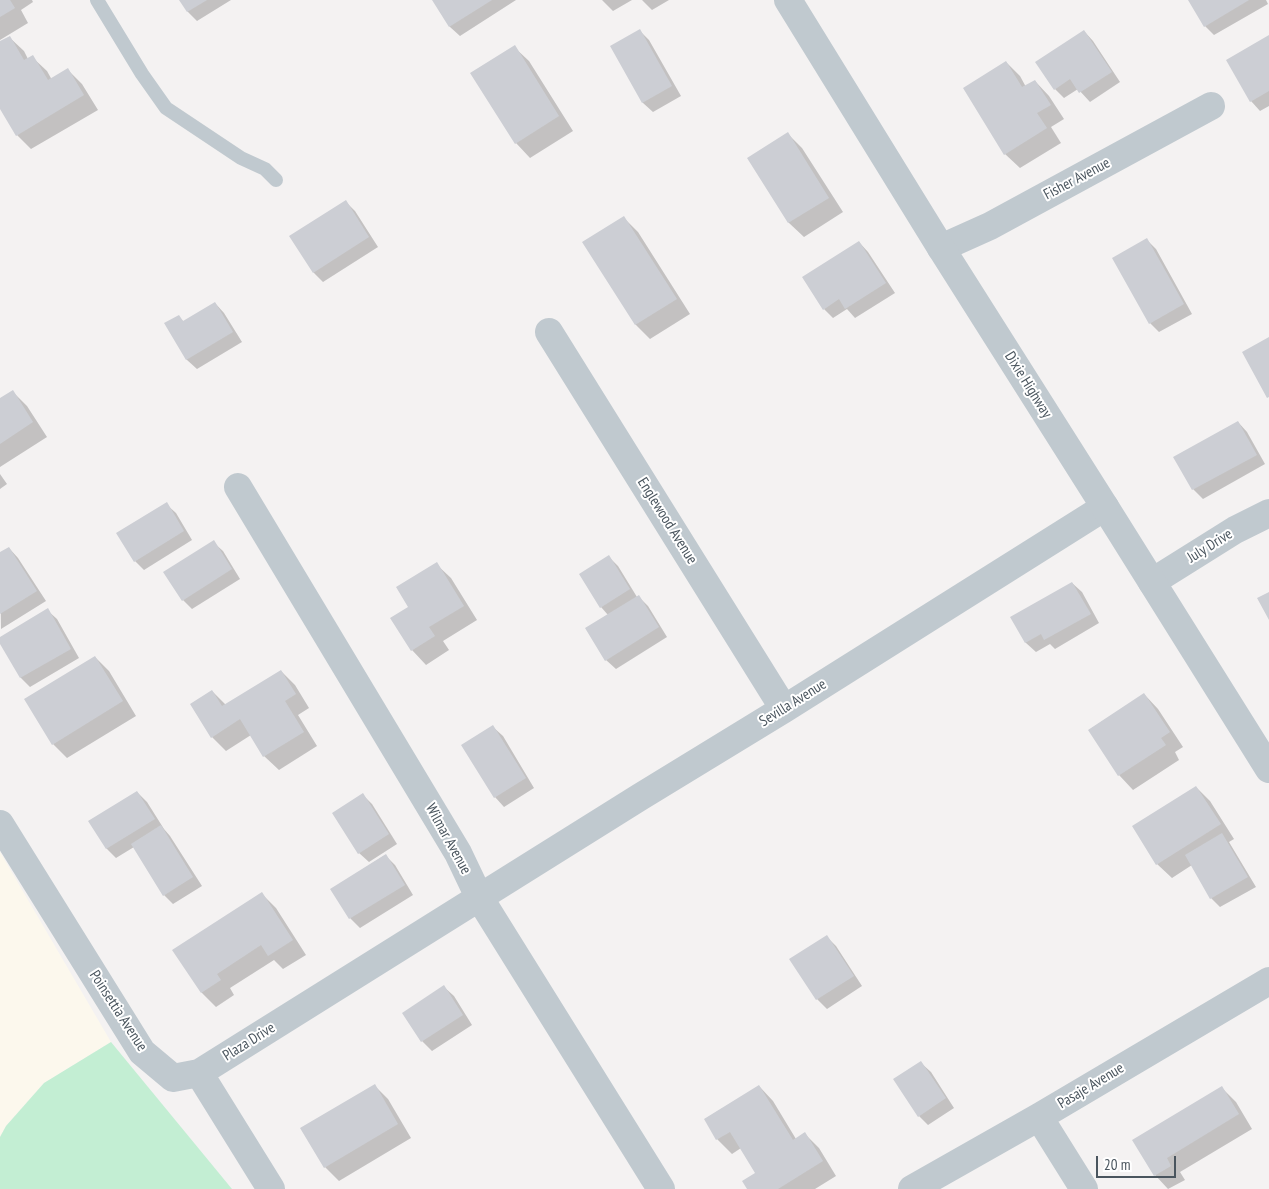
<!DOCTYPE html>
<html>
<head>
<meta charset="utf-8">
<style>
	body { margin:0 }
	#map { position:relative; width:1269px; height:1189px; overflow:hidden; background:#f4f2f2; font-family:"PT Sans Narrow",sans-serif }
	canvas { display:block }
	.scale { position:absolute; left:1096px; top:1156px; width:80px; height:22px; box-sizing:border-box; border:2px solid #4a555e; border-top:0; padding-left:6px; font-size:15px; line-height:18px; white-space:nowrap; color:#4a555e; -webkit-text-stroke:4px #fff; paint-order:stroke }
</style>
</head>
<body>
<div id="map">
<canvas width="1269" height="1189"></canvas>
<div class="scale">20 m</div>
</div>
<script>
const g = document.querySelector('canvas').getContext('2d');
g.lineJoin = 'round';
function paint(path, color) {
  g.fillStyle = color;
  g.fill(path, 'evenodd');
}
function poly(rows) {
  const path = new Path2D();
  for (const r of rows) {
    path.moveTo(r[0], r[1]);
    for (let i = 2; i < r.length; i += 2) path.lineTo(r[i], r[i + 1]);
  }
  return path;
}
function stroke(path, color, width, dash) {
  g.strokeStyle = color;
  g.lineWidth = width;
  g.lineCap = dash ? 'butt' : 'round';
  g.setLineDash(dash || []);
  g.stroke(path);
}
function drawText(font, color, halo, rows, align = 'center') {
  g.font = font + ' "PT Sans Narrow",sans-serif';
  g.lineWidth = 4;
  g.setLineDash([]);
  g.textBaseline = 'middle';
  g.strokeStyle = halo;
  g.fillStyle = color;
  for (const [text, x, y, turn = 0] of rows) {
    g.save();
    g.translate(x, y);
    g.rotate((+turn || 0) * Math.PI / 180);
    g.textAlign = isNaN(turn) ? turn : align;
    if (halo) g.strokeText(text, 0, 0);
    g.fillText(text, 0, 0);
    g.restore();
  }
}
paint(poly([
	[0,852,111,1042,44,1083,6,1126,0,1137]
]), '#fcf8ed');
paint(poly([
	[111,1042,232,1189,0,1189,0,1137,6,1126,44,1083]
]), '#c3eed3');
paint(poly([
	[0,0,32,0,33,2,21,10,28,23,0,40],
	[181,0,231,0,197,21,188,12],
	[433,0,516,0,460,36,450,27],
	[602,0,632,0,613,11],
	[642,0,669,0,652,10],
	[1190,0,1266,0,1268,4,1214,35,1205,26],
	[640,31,649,40,681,96,653,112,643,103,612,47],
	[1084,31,1093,41,1120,82,1090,102,1078,89,1064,98,1055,89],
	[1269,36,1269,106,1260,111,1251,101],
	[9,37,24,51,28,59,32,57,47,71,52,80,68,70,82,84,98,110,31,149,17,135,0,107,0,43],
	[514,47,529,61,573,131,530,158,516,143,472,74],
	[1006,62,1020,76,1026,87,1035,81,1049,96,1064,119,1051,127,1061,143,1020,168,1005,154],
	[788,134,802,148,843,212,804,237,789,223,749,158],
	[346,202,355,211,378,247,323,282,314,273,291,237],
	[624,218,638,232,690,314,650,339,636,325,584,243],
	[1147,240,1156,249,1192,314,1159,332,1150,323],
	[859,242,868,252,895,293,855,318,847,309,833,318,824,309],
	[215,303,224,313,242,342,197,369,187,360,166,324,178,316,184,322],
	[13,392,27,406,47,437,0,467,0,400],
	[1238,422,1247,432,1265,464,1203,499,1193,489,1175,457],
	[0,474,7,484,0,489],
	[166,504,176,513,192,540,144,570,135,561],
	[213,542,223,551,240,579,192,609,183,600],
	[9,548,18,558,46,601,1,629,0,554],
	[609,557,618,566,637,597,639,597,648,606,667,637,616,669,606,660,608,615,601,607],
	[436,564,451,578,477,620,443,641,449,650,426,665,412,650,410,607],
	[1072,583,1082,592,1099,623,1055,649,1050,644,1036,652,1026,643,1012,618],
	[47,610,57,619,79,658,30,687,21,678,0,641,0,638],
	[95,657,109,671,136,716,67,758,53,744],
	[281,671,295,685,309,708,298,715,317,746,279,770,264,756,251,735,226,751,212,737,212,691,226,705],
	[1144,694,1158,709,1183,747,1175,752,1179,760,1133,790,1119,775,1089,730],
	[493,727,503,736,534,788,504,807,495,797],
	[1196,787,1210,801,1234,839,1229,842,1256,887,1220,907,1211,898,1192,865,1172,878,1157,864,1134,827],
	[137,792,147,802,164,829,170,836,202,886,173,904,164,895,134,847,116,858,107,849,90,822],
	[363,795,372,804,397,844,369,862,359,853],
	[385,855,395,865,413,895,360,928,350,918,332,889],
	[262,894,276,908,306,955,283,969,274,960,230,988,234,995,216,1007,202,993,174,950],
	[827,937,836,946,862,986,827,1009,817,999,791,960],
	[444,987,454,996,472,1025,432,1051,422,1041,404,1013],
	[921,1063,931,1072,954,1108,928,1125,919,1116],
	[374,1085,388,1099,411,1138,339,1181,325,1167],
	[759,1086,773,1101,796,1139,804,1133,819,1148,836,1176,815,1189,748,1189,757,1173,741,1148,732,1154,717,1139,705,1119],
	[1222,1088,1236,1102,1252,1129,1180,1172,1185,1180,1168,1189,1155,1175,1134,1141]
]), '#0003');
paint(poly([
	[0,0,10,0,15,8,0,17],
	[179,0,207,0,187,12],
	[432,0,492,0,449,27],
	[1188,0,1249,0,1204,27],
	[640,29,672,86,642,103,610,46],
	[1084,30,1112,72,1079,93,1070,79,1054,90,1035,62],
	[1269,35,1269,91,1250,102,1226,60],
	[10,36,24,60,33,55,48,80,68,68,84,95,16,136,0,109,0,41],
	[515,45,559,116,515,144,470,73],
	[1006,61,1022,87,1035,80,1051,105,1037,113,1047,128,1004,155,963,88],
	[788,132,829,198,788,223,747,158],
	[346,200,369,237,313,273,289,236],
	[624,216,677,299,635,325,582,242],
	[1147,238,1184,304,1149,324,1112,258],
	[859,241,886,283,845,309,839,299,823,310,802,277],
	[215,302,233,332,186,360,164,323,179,315,183,321],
	[1269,337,1269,397,1267,398,1242,352],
	[13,390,33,422,0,444,0,398],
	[1238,421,1257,455,1192,490,1173,457],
	[167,502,184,531,134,562,116,533],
	[214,540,232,569,182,601,163,572],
	[9,547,37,591,0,614,0,552],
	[609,555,630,589,600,608,579,574],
	[437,562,464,606,429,627,435,636,411,651,390,618,408,607,396,587],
	[1072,582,1091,614,1044,640,1041,634,1025,643,1010,617],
	[1269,592,1269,620,1257,598],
	[639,595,659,627,605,661,585,628],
	[48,608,71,649,20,678,0,644,0,637],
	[95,656,123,701,52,745,24,699],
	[281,670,296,694,285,701,304,732,263,757,240,719,211,738,190,704,212,690,222,706],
	[1144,693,1170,732,1161,738,1166,745,1118,776,1088,730],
	[493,725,526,778,494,798,461,745],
	[1196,786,1221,824,1156,865,1132,826],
	[137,791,155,819,106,849,88,821],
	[363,793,389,834,358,854,332,813],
	[161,825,193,877,163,896,131,844],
	[1222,833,1248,877,1210,899,1185,855],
	[386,854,405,885,349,919,330,889],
	[262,892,293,940,268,956,261,945,217,974,221,980,201,993,172,950],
	[827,935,854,976,816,1000,789,959],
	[444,985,463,1015,421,1042,402,1013],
	[921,1061,946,1098,918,1117,893,1079],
	[375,1084,398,1124,324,1168,300,1128],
	[759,1085,793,1140,805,1132,823,1161,778,1189,747,1189,742,1181,755,1173,730,1132,716,1140,704,1119],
	[1222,1086,1239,1114,1167,1158,1171,1166,1154,1176,1132,1140]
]), '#ccced4');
stroke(poly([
	[97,0,142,74,166,108,241,158,265,169,276,180]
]), '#c0c9cf', 14);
stroke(poly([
	[941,248,990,226,1211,106],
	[549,332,784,709],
	[238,487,458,853,479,897,661,1189],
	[1152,582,1235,530,1269,513],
	[0,824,142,1052,173,1078,199,1073,271,1189],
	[199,1073,640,797,784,709,1105,507],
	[1039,1117,1084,1189],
	[912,1189,1039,1117,1269,981]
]), '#c0c9cf', 28);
stroke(poly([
	[788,0,941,248,1105,507,1269,769]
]), '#c0c9cf', 28);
drawText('15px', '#4a555e', '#fff', [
	["Fisher Avenue",1077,179,-28],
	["Dixie Highway",1028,385,58],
	["Englewood Avenue",667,521,58],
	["July Drive",1210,546,-32],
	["Sevilla Avenue",793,703,-32],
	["Wilmar Avenue",448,839,61],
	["Poinsettia Avenue",118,1011,57],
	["Plaza Drive",249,1042,-32],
	["Pasaje Avenue",1091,1086,-31]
]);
</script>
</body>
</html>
